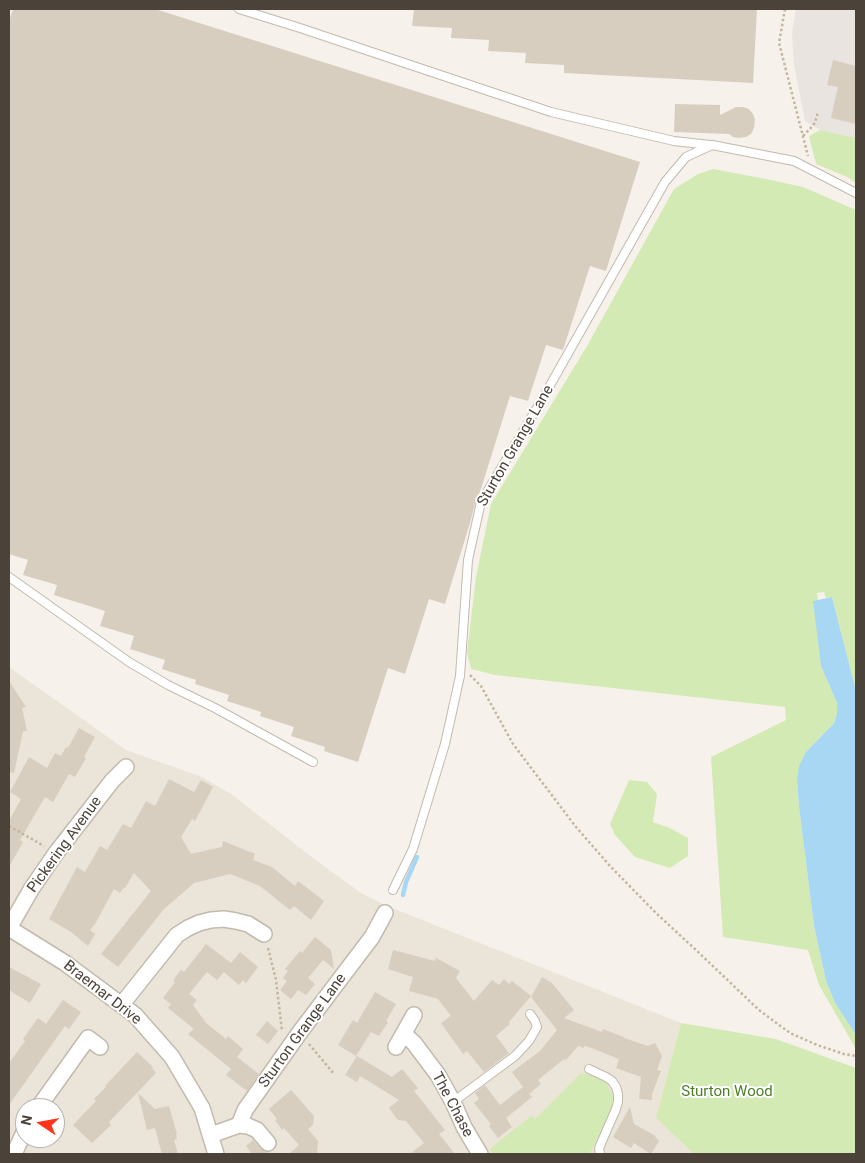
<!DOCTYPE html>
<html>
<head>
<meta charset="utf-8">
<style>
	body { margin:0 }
	#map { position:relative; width:865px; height:1163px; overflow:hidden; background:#f6f2eb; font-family:Roboto,sans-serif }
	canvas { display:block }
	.frame { position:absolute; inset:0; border:10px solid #4b4339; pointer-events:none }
	.north { position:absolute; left:15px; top:1098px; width:50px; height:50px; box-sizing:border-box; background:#fff; border:1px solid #b7b4b0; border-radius:50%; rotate:282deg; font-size:14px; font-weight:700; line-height:20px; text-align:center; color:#4b4339 }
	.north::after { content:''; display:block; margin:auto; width:18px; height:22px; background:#fe351a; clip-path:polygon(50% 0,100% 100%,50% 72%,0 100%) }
</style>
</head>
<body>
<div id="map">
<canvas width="865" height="1163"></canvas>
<div class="frame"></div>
<div class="north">N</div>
</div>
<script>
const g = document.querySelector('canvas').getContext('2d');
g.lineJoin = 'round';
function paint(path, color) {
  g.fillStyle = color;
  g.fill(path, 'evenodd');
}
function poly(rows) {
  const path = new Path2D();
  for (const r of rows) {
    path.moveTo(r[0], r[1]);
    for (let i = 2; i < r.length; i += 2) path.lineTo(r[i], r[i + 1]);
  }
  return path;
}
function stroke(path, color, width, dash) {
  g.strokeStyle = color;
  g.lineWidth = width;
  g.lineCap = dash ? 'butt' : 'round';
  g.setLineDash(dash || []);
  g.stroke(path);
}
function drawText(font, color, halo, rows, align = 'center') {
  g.font = font + ' Roboto,sans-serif';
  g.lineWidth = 4;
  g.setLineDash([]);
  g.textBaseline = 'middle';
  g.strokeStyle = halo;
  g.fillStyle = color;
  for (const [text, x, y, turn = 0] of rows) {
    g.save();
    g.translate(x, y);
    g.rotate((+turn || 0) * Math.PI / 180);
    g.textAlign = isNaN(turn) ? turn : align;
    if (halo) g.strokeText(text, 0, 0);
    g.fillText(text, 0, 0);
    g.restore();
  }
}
paint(poly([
	[9,667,126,750,202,777,231,794,313,858,361,893,387,906,681,1023,656,1118,694,1154,9,1154],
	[25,1108,55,1108,55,1138,25,1138]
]), '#eae4d9');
paint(poly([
	[796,9,856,9,856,138,820,130,805,121,794,65,792,33]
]), '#e9e4e0');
paint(poly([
	[820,130,856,138,856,183,847,177,816,164,809,136],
	[713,169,766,179,803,187,856,210,856,691,832,597,826,598,824,592,817,593,818,600,814,601,821,666,837,703,837,714,834,723,806,752,797,780,799,807,814,926,826,981,835,1003,856,1035,856,1049,819,985,808,950,723,937,711,757,786,720,785,707,495,675,471,669,467,653,476,577,491,504,587,346,674,189,698,174],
	[629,780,647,782,657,794,653,822,670,828,688,838,688,856,670,868,635,857,615,835,610,824],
	[681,1023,776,1039,856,1068,856,1154,694,1154,656,1118],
	[581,1073,596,1077,603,1080,608,1086,612,1093,614,1101,613,1109,590,1153,588,1154,494,1154,490,1149,531,1116,535,1119]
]), '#d4eab4');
paint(poly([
	[832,597,856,691,856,1035,835,1003,826,981,814,926,799,807,797,780,799,766,806,752,834,723,837,714,837,703,821,666,813,601]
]), '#a8d7f3');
stroke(poly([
	[403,895,406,882,417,857]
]), '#a8d7f3', 4.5);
paint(poly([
	[13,9,155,9,640,162,606,271,590,266,563,350,546,345,528,401,510,396,480,492,476,500,470,523,445,604,429,599,405,674,388,668,358,762,324,751,325,747,291,736,294,727,260,716,261,712,227,701,229,695,195,684,196,680,162,669,165,660,130,649,134,636,100,626,105,611,54,595,57,585,23,575,28,560,9,554,9,21],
	[414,9,757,9,753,83,564,73,564,65,525,63,526,53,488,51,489,40,451,38,452,28,412,26],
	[833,60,856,66,856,124,831,118,838,87,827,85],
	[675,104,720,105,720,115,736,107,743,107,749,109,753,114,755,119,754,128,751,134,746,137,739,138,733,137,729,134,674,132],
	[9,681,26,707,22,708,27,731,23,731,14,773,9,772],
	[79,728,95,737,84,757,86,758,75,777,69,774,53,802,45,797,20,840,23,842,9,867,9,821,21,799,10,792,29,757,47,768,55,753,61,756,66,747,68,748],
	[169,779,194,792,201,780,213,787,195,821,192,819,181,837,191,854,222,847,223,841,255,854,253,860,272,867,295,886,298,881,324,901,311,920,294,906,290,910,260,886,230,874,194,883,164,909,118,967,101,954,151,891,134,873,125,888,124,887,120,893,114,889,95,924,90,930,95,934,88,946,71,932,49,919,77,867,85,872,100,846,107,850,123,824,131,828,146,801,155,806],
	[315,937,331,950,334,969,323,960,308,978,315,984,306,995,298,990,291,999,280,990,287,981,283,978,288,971,285,969,300,951,302,953],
	[206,944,231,963,240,952,258,967,246,983,243,980,239,985,224,972,217,980,207,972,189,994,197,1000,193,1005,206,1023,226,1039,228,1036,243,1049,237,1057,259,1074,247,1091,226,1075,231,1069,188,1034,194,1029,168,1008,171,1004,163,998,175,982,173,981,177,975,181,970,184,972],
	[393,950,435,961,436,958,460,971,456,978,474,1001,492,980,499,985,504,979,509,984,512,981,531,996,509,1022,510,1024,496,1036,509,1053,484,1072,467,1051,463,1054,441,1023,451,1016,438,999,409,991,413,977,388,969],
	[9,967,41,984,30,1003,9,990],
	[542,977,552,983,574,1010,564,1018,602,1032,603,1029,624,1037,624,1038,648,1046,655,1043,662,1056,657,1070,661,1071,652,1094,652,1100,639,1099,641,1077,616,1068,619,1059,589,1047,584,1046,584,1048,578,1046,566,1060,564,1059,538,1080,541,1084,529,1094,532,1097,506,1118,512,1127,498,1138,489,1126,491,1124,474,1103,479,1099,475,1093,485,1085,500,1105,523,1087,512,1072,540,1051,557,1030,531,997],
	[375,992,396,1004,386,1021,388,1022,379,1036,371,1032,356,1056,338,1045,353,1020,357,1023],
	[63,1000,81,1012,69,1029,65,1026,9,1105,9,1063,25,1041,23,1039,38,1018,46,1024],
	[267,1021,278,1031,268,1044,256,1035],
	[137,1052,153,1067,152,1068,156,1073,109,1122,111,1125,92,1143,73,1125,96,1101,94,1099,106,1087,105,1086],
	[357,1056,392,1077,402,1069,418,1088,414,1091,445,1130,439,1134,455,1154,410,1154,424,1143,406,1121,398,1120,389,1108,399,1100,360,1076,357,1082,345,1075],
	[291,1090,314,1116,313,1125,308,1129,318,1141,317,1154,289,1154,299,1145,284,1128,282,1130,275,1120,277,1119,269,1109],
	[138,1093,155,1109,169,1106,177,1134,176,1134,177,1139,174,1140,178,1154,162,1154,155,1128,147,1130],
	[630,1107,634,1124,654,1135,659,1141,651,1154,634,1143,631,1148,613,1137],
	[253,1140,261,1149,268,1152,270,1154,252,1154,246,1146]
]), '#d8cec0');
const service = poly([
	[239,9,300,28,551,112,674,141,710,145],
	[9,577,129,662,168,685,215,708,313,762],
	[393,890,413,849,445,744,460,676,468,560,481,502,544,396,665,182,686,157,712,145,794,161,856,193],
	[589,1069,606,1077,612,1081,616,1087,618,1094,618,1102,616,1109,599,1148,600,1154],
	[453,1102,515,1056,529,1041,537,1027,535,1021,530,1014]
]);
const minor = poly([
	[126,767,112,781,56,853,32,888,9,928,65,963,135,1015,172,1057,202,1108,216,1154],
	[122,1004,177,935,188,928,199,923,211,920,224,919,236,921,248,924,264,934],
	[404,1034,414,1043,438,1075,453,1102,464,1127,480,1154],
	[396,1047,414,1015],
	[38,1108,88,1038,100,1047],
	[239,1125,248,1126,257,1130,268,1143],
	[211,1135,239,1125,245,1110,300,1032,372,937,385,913],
	[14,1154,25,1130]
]);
stroke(service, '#c2baad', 10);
stroke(minor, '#c2baad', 18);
stroke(poly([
	[785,9,779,43,808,156],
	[803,136,809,130,815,123,818,112],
	[470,675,481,686,513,744,576,827,610,866,657,914,696,950,759,1010,790,1033,817,1045,844,1054,856,1056],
	[9,826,44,846],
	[268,948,276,980,282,1031],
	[309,1044,334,1074]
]), '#c4b59e', 2.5, [2.5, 2.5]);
stroke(service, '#fff', 8);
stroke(minor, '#fff', 15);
drawText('15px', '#4b4339', '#fff', [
	["Sturton Grange Lane",516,446,-60],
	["Pickering Avenue",65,845,-54],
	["Braemar Drive",102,993,38],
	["Sturton Grange Lane",303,1031,-54],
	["The Chase",452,1105,62]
]);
drawText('15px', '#4d7f29', '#fff', [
	["Sturton Wood",727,1092]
]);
</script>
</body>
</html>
